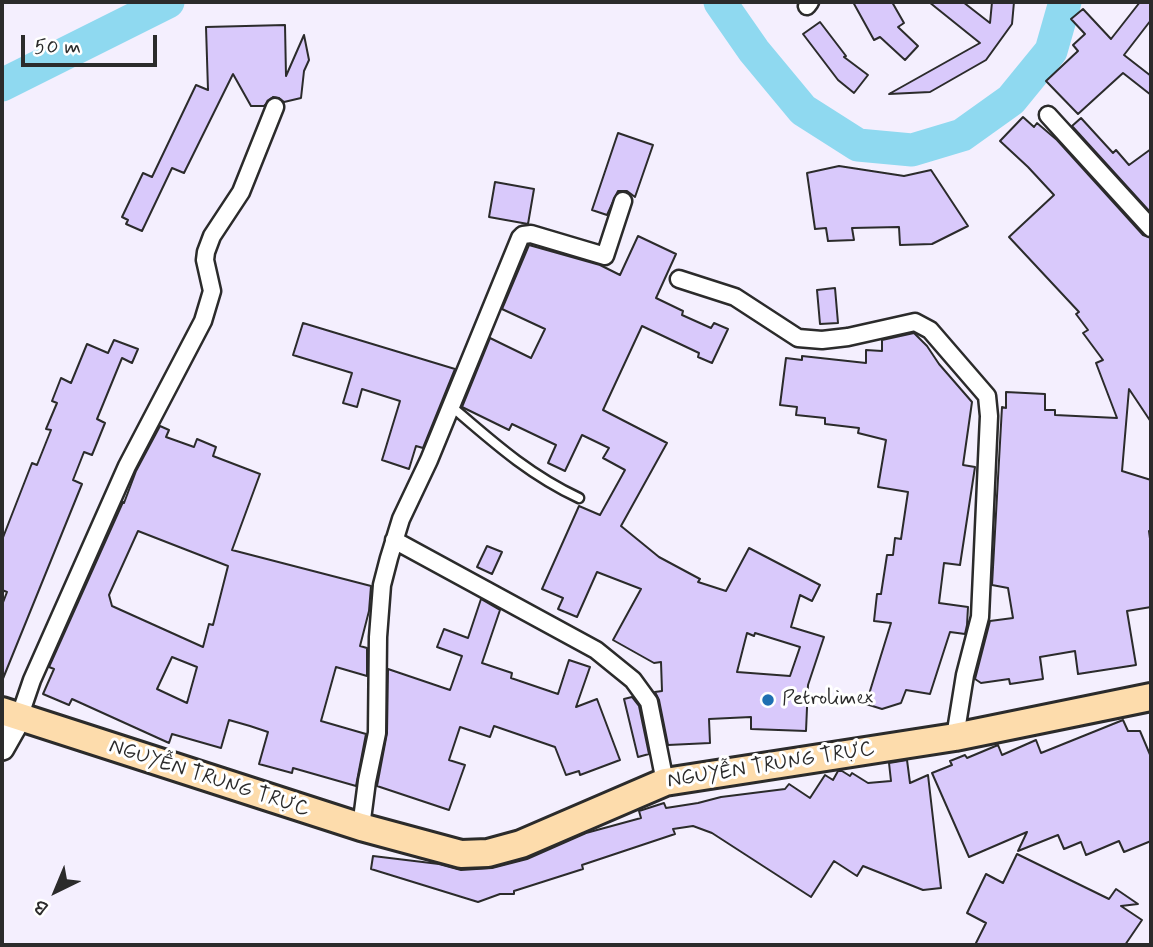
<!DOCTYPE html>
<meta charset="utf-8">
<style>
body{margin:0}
#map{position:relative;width:1153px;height:947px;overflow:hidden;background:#f4effe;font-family:Mynerve,sans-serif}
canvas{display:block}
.frame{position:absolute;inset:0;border:4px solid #2b2b2b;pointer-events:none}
.north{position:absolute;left:21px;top:856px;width:70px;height:70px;-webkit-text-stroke:5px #fff;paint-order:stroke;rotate:223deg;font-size:19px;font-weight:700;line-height:28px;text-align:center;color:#2b2b2b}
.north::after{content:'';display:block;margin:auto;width:24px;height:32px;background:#2b2b2b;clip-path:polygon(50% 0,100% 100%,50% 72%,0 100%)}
.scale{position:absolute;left:21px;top:35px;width:136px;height:32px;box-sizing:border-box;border:4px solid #2b2b2b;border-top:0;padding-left:9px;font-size:21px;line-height:24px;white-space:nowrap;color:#2b2b2b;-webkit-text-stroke:5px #fff;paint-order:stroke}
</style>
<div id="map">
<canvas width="1153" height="947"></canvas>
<div class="frame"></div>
<div class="north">B</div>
<div class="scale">50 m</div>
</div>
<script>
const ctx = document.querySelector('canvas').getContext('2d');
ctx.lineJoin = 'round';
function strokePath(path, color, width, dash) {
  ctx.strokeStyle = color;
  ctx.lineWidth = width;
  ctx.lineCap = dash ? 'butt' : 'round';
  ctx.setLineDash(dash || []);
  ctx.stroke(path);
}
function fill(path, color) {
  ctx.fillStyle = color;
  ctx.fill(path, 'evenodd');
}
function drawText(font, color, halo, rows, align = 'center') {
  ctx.font = font + ' Mynerve,sans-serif';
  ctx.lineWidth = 6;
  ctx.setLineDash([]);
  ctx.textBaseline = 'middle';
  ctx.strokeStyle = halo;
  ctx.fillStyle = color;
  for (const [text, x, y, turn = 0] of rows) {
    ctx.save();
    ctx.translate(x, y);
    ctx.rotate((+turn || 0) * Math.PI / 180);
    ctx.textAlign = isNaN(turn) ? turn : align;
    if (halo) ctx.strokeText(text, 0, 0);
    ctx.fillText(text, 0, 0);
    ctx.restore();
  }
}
strokePath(new Path2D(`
 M 720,2 L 754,51 L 803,110 L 858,145 L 912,150 L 962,135 L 1011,100 L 1051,51 L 1065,2
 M 2,85 L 168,2`), '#8fd9f0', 33);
const building = new Path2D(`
 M 853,2 L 892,2 L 904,23 L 898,27 L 918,46 L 905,60 L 880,37 L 874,40 Z
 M 929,2 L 963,2 L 990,23 L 992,2 L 1014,2 L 1012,24 L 986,60 L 930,92 L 889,94 L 980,43 Z
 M 1140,2 L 1151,2 L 1151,20 L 1124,55 L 1151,76 L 1151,95 L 1123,73 L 1078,114 L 1046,81 L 1078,51 L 1073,45 L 1085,34 L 1071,19 L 1083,9 L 1111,39 Z
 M 820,22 L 846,56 L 844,57 L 868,75 L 854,93 L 838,80 L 803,34 Z
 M 285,25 L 286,76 L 304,35 L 309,60 L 304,71 L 301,98 L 284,102 L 279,98 L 273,97 L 264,106 L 251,106 L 233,74 L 184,173 L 172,168 L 142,231 L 126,224 L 128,220 L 122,217 L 143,173 L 152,177 L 196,85 L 208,90 L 206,27 Z
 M 1023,117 L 1034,127 L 1037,123 L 1057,140 L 1143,235 L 1151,238 L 1151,422 L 1129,389 L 1122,471 L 1151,480 L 1151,531 L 1149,531 L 1151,546 L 1151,607 L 1127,611 L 1136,665 L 1078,674 L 1075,651 L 1040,657 L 1043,679 L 1010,684 L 1009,679 L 981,683 L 975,679 L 990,621 L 1013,618 L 1008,588 L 992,585 L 1002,407 L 1006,408 L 1006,392 L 1045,394 L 1045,410 L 1055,410 L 1055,415 L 1117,418 L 1096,363 L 1103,360 L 1083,333 L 1088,330 L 1076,314 L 1079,312 L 1009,237 L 1054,195 L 1028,167 L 1000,141 Z
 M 1081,118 L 1113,153 L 1116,150 L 1129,165 L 1151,149 L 1151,213 L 1072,126 Z
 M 618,133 L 653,145 L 635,197 L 627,191 L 618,191 L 607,215 L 592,210 Z
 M 839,166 L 904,176 L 931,170 L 968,226 L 932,244 L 900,245 L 899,227 L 852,228 L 854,240 L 828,241 L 826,228 L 815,229 L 807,173 Z
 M 495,182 L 534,189 L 528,224 L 489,217 Z
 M 638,236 L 676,254 L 656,298 L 683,311 L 682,315 L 711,328 L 714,323 L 728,329 L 712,363 L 698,357 L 699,353 L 642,326 L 603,410 L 667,443 L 621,526 L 659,557 L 700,579 L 698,582 L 726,591 L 749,548 L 820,585 L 812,601 L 800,595 L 791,627 L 824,637 L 808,685 L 806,731 L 751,729 L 751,717 L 709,719 L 710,743 L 668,745 L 659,700 L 655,692 L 662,691 L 661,662 L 654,663 L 613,640 L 641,589 L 597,572 L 577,617 L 558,609 L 563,598 L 542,589 L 579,506 L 600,515 L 625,470 L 603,458 L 609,448 L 582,435 L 565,471 L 548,463 L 556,445 L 512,424 L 509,430 L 462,407 L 490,338 L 531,358 L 545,329 L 502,309 L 529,245 L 600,265 L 620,275 ZM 747,633 L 754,636 L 755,633 L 800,647 L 790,676 L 737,672 Z
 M 835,288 L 838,323 L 820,324 L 817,290 Z
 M 303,323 L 455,369 L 423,448 L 416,446 L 409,469 L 382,460 L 400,401 L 362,389 L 357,407 L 343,403 L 352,373 L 293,355 Z
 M 914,333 L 927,346 L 939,364 L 972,402 L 963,465 L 975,467 L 960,565 L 944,563 L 939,603 L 968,607 L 967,625 L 965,634 L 950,632 L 930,694 L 906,690 L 901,703 L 882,709 L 866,704 L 891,623 L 874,621 L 877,594 L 881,594 L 887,555 L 893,555 L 895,538 L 901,539 L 908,492 L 878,487 L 886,440 L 858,433 L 859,428 L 825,424 L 825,418 L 796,415 L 797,407 L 780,405 L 786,358 L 802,360 L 802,356 L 866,363 L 866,350 L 882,351 L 882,340 Z
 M 114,340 L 138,349 L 132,363 L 122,358 L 97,419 L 105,423 L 92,455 L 84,452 L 73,480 L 82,484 L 2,681 L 2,605 L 7,592 L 2,590 L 2,540 L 32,463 L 37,465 L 51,430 L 46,429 L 57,403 L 52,401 L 61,378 L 71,383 L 87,344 L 108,353 Z
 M 160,426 L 169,430 L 166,437 L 194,447 L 197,439 L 216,447 L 213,456 L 260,474 L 232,550 L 371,586 L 369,611 L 360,646 L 367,648 L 367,676 L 336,667 L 321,721 L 366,734 L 356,786 L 293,768 L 292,773 L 259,764 L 268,732 L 250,726 L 229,720 L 221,748 L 172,734 L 169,743 L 72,699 L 69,705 L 43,694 L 54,669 L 49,667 L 123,502 L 124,503 L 136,471 ZM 138,531 L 228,566 L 213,625 L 209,624 L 203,647 L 112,606 L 109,595 ZM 172,657 L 197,667 L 187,703 L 157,689 Z
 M 487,546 L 502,552 L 492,574 L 477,567 Z
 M 481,599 L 500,610 L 482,663 L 512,673 L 511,678 L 558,694 L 569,660 L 590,667 L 576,707 L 597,699 L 620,760 L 580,775 L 579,771 L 566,775 L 555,747 L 494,726 L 490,737 L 460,727 L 449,760 L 465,765 L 449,810 L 377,786 L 387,733 L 388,669 L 450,690 L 462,656 L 437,647 L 444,629 L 468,638 Z
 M 632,697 L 639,706 L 649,754 L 638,757 L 624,699 Z
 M 1123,720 L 1128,731 L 1140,731 L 1151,757 L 1151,841 L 1124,852 L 1119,841 L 1086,855 L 1081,842 L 1064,849 L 1058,835 L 1018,851 L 1027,832 L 969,857 L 932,773 L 952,765 L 950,761 L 965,755 L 967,758 L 998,745 L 1002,755 L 1036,740 L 1041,753 Z
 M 907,760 L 910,783 L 928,775 L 941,888 L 923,890 L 863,866 L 857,876 L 834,861 L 811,897 L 712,833 L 693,826 L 673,829 L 675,834 L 582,865 L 583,869 L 514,891 L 514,894 L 500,894 L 478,902 L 371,869 L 373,856 L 439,864 L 461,870 L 492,868 L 527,859 L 586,833 L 641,818 L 639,811 L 664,803 L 666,808 L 698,803 L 721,797 L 785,789 L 789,784 L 810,798 L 825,775 L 833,780 L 838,771 L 842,771 L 850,776 L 852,773 L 868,783 L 891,781 L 889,763 Z
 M 1017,854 L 1109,899 L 1116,889 L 1138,904 L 1121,906 L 1142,920 L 1125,945 L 975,945 L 986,923 L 967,913 L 986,874 L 1003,883 Z`);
fill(building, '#d9c9fb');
strokePath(building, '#2b2b2b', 2);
const lane = new Path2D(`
 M 451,406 C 493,442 528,474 579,498`);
const street = new Path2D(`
 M 807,6 L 810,2
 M 1048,115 L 1151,228
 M 679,279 L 735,297 L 798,338 L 822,340 L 848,337 L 915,322 L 930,330 L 987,396 L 989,416 L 980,617 L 965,675 L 955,737
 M 394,540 L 596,650 L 633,680 L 649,702 L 665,782
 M 19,718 L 32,680 L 127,466 L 203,321 L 212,291 L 205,260 L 206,252 L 212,236 L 241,192 L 275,107
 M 361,827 L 367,781 L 377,733 L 378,637 L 382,585 L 389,558 L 401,519 L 429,460 L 520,238 L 523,235 L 531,234 L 605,256 L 623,201`);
const secondary = new Path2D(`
 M 2,748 L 19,718`);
const primary = new Path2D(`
 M 2,711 L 361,827 L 461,854 L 488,853 L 521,844 L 665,782 L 955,737 L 1151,697`);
strokePath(lane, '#2b2b2b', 13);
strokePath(street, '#2b2b2b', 21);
strokePath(secondary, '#2b2b2b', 28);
strokePath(primary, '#2b2b2b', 32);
strokePath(lane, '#fff', 8);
strokePath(street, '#fff', 16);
strokePath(secondary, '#fff', 23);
strokePath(primary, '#fddcac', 26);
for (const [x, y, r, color] of [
 [768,700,7,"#1f6fb2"]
]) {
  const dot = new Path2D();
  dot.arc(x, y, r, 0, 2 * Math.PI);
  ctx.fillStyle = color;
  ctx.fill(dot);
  strokePath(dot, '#fff', 2.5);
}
drawText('21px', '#2b2b2b', '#fff', [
 ["Petrolimex",782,700]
], 'left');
drawText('21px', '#2b2b2b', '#fff', [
 ["NGUYỄN TRUNG TRỰC",771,766,-9],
 ["NGUYỄN TRUNG TRỰC",209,779,18]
]);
</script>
